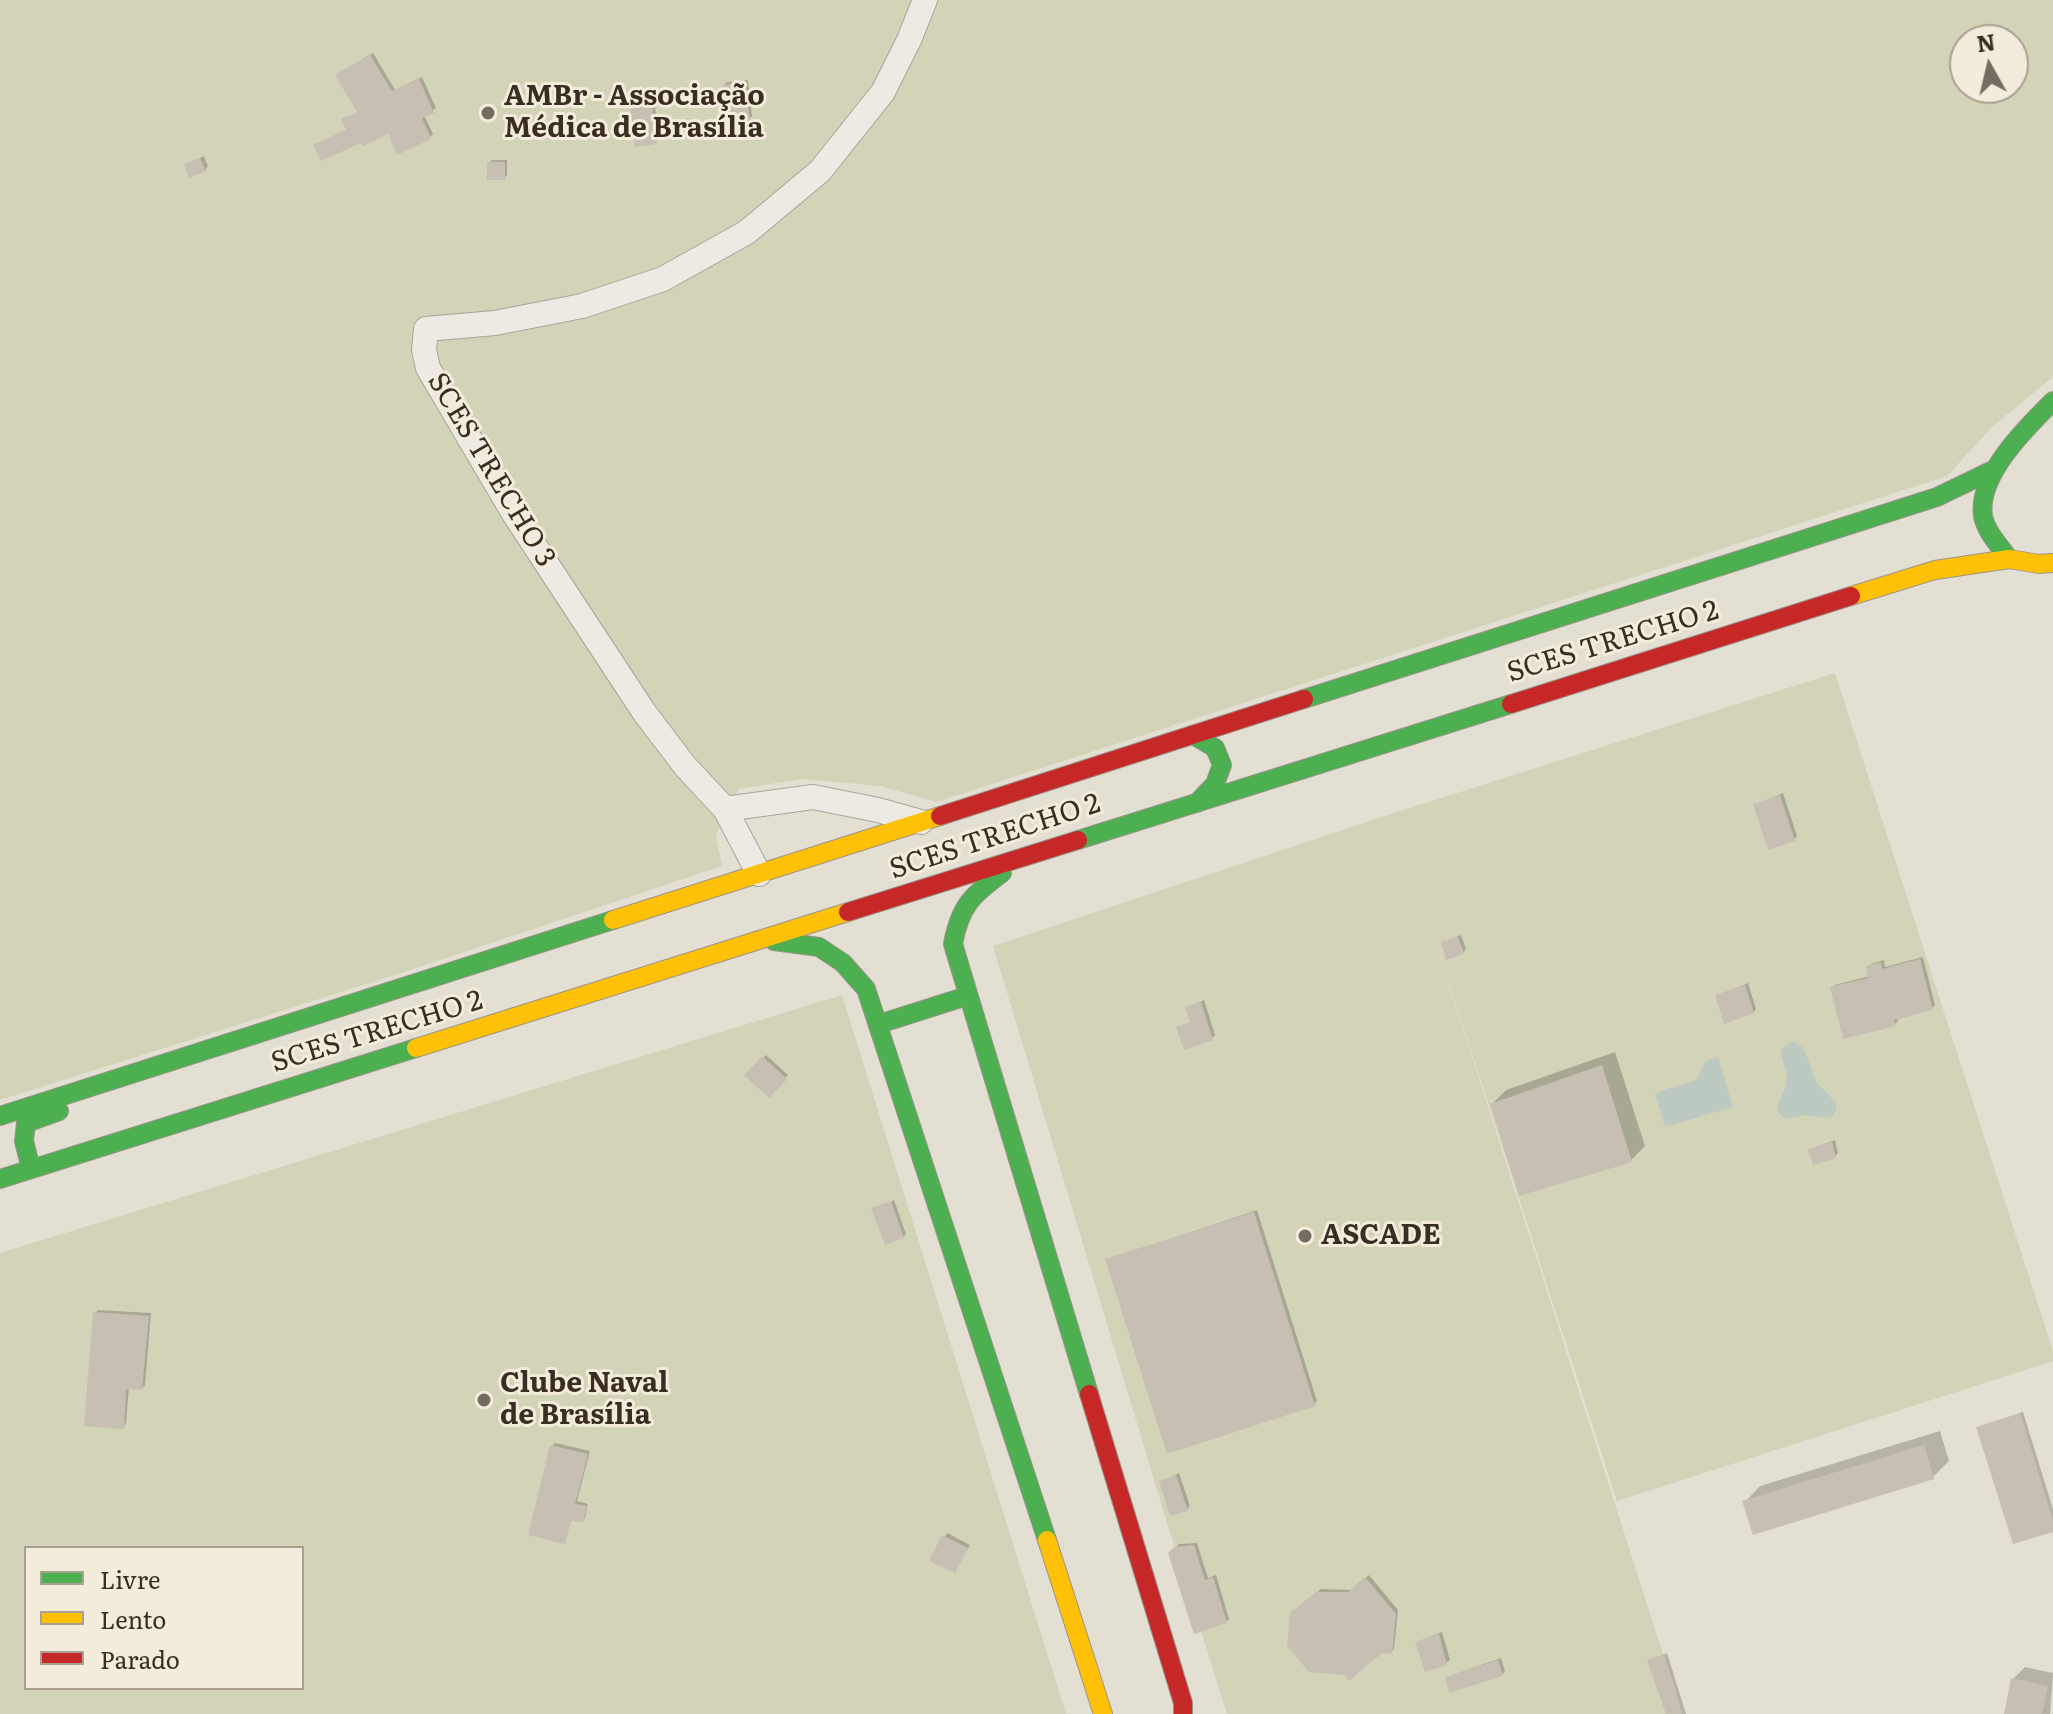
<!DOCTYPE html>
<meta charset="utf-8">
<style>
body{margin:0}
#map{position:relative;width:2053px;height:1714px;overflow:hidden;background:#e4dfd3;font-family:Literata,serif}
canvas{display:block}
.legend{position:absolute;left:24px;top:1546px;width:280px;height:144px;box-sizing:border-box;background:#f3ecdb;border:2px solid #a9a091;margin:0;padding:10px 14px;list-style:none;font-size:24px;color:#392e23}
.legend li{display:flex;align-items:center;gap:16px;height:40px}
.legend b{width:40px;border:2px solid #a9a091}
.north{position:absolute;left:1949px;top:24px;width:80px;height:80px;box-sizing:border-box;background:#f3ecdb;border:2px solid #a9a091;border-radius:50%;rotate:352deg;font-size:22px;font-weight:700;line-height:32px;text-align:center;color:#392e23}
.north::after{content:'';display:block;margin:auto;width:28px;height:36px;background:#756c61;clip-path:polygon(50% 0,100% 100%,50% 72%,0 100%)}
</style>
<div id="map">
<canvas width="2053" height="1714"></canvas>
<ul class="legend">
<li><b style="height:10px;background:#4caf50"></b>Livre</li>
<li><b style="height:10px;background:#ffc107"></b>Lento</li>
<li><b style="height:10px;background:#c62828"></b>Parado</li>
</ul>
<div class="north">N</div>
</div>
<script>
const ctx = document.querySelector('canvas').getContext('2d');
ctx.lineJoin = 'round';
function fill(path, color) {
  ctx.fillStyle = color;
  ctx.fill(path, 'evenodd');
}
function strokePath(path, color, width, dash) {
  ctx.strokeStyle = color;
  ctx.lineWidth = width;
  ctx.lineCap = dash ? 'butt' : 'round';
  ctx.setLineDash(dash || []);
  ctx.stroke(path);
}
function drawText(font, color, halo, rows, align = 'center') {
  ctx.font = font + ' Literata,serif';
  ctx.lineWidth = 6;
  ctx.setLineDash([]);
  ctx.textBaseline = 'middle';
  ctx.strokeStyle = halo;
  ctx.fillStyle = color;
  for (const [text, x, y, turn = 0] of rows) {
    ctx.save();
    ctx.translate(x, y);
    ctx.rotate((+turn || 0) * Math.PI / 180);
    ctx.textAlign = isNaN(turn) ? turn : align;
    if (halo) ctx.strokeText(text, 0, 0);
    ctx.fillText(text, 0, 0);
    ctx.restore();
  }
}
fill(new Path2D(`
 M 0,0 L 2053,0 L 2053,377 L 1993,426 L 1947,476 L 936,802 L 880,786 L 801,779 L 739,789 L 716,835 L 722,866 L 395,975 L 0,1100 ZM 1965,40 L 2013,40 L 2013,88 L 1965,88 Z
 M 1835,673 L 2053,1351 L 2053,1361 L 1617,1501 L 1410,862 L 1682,1714 L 1227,1714 L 1168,1526 L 993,946 L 1394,813 Z
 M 842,995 L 1066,1714 L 0,1714 L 0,1253 ZM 26,1548 L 302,1548 L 302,1688 L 26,1688 Z`), '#d2d3b7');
fill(new Path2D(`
 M 1789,1042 L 1796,1042 L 1804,1049 L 1817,1083 L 1837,1104 L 1836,1110 L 1831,1118 L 1804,1115 L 1785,1119 L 1777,1111 C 1777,1099 1788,1089 1787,1077 C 1786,1068 1781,1060 1781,1050 Z
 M 1718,1057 L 1733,1107 L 1665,1127 L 1655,1093 L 1696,1080 L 1706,1061 Z`), '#bccac2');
fill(new Path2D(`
 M 373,53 L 395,90 L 422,77 L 436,108 L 424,115 L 433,134 L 430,137 L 389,132 L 362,140 L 316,145 L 348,129 L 343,120 L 359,111 L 341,72 Z
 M 748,80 L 752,116 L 749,119 L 724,85 L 727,82 Z
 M 655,104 L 658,139 L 655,142 L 633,110 L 636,107 Z
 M 204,156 L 208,166 L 205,170 L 186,165 Z
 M 492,160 L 507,160 L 507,175 L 504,178 L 489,163 Z
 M 1783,793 L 1797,836 L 1794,839 L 1755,805 Z
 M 1461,935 L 1466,949 L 1463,952 L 1443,943 Z
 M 1923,957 L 1935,1005 L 1932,1008 L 1897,1017 L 1898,1021 L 1895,1024 L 1832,988 L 1835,985 L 1870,976 L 1868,967 L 1871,964 L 1884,960 L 1885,967 Z
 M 1748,983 L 1756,1009 L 1753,1012 L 1718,996 Z
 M 1204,1000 L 1215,1035 L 1212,1038 L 1179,1028 L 1192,1021 L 1187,1008 Z
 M 1615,1052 L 1645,1146 L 1631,1160 L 1492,1104 L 1506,1090 Z
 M 766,1055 L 788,1075 L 769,1095 L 747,1075 Z
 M 1835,1140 L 1838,1153 L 1835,1156 L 1811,1149 Z
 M 894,1200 L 906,1234 L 903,1237 L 873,1209 Z
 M 1257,1210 L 1317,1401 L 1314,1404 L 1108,1260 Z
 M 98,1310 L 151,1313 L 145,1385 L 142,1388 L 129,1387 L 126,1423 L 123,1427 L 95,1313 Z
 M 2023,1412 L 2053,1509 L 2053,1530 L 1978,1428 Z
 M 1940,1431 L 1949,1461 L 1933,1477 L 1754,1532 L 1745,1502 L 1760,1486 Z
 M 555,1443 L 590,1451 L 577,1501 L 588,1504 L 585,1518 L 582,1521 L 572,1518 L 564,1542 L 552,1446 Z
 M 1179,1473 L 1190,1506 L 1187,1509 L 1161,1482 Z
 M 947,1533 L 970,1545 L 955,1571 L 932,1560 Z
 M 1197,1543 L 1208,1578 L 1216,1575 L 1229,1619 L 1226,1622 L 1170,1554 L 1179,1544 Z
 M 1369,1575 L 1398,1610 L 1394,1649 L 1391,1652 L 1381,1651 L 1346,1673 L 1296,1610 L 1321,1589 L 1353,1590 Z
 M 1442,1632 L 1450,1660 L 1446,1663 L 1417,1642 Z
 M 1667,1653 L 1686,1714 L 1668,1714 L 1650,1660 Z
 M 1501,1658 L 1505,1671 L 1502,1675 L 1447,1677 Z
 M 2025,1667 L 2053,1673 L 2050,1714 L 2006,1714 L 2013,1679 Z`), '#0003');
fill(new Path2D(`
 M 370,55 L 392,91 L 419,79 L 434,113 L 422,118 L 431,139 L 397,155 L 388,134 L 363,146 L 361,143 L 321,161 L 313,145 L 346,130 L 341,119 L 357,112 L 335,75 Z
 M 745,82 L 750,121 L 726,124 L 722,85 Z
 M 652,106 L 657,144 L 635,147 L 630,109 Z
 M 200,158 L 206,171 L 189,178 L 184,164 Z
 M 487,162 L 505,162 L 505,180 L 487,180 Z
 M 1780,795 L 1795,841 L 1768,850 L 1753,804 Z
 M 1458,937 L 1464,954 L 1446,960 L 1441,942 Z
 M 1920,959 L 1933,1010 L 1894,1020 L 1896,1026 L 1843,1039 L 1830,987 L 1868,978 L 1866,966 L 1881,962 L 1882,969 Z
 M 1745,985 L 1754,1013 L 1724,1024 L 1715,995 Z
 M 1201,1002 L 1213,1040 L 1184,1050 L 1176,1027 L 1190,1022 L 1185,1007 Z
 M 762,1056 L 787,1079 L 769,1098 L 744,1075 Z
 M 1602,1065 L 1632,1162 L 1519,1196 L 1490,1104 Z
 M 1832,1142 L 1836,1158 L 1813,1165 L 1808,1149 Z
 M 891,1201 L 904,1238 L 885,1245 L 871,1208 Z
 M 1254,1212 L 1315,1406 L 1167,1454 L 1105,1259 Z
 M 93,1312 L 149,1316 L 142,1390 L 126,1389 L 124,1429 L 84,1426 Z
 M 2020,1413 L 2053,1521 L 2053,1532 L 2013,1544 L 1976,1427 Z
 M 550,1445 L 588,1454 L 575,1504 L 587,1506 L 583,1523 L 571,1520 L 565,1544 L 528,1535 Z
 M 1924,1445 L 1934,1479 L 1753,1535 L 1742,1501 Z
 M 1176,1475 L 1188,1511 L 1170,1516 L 1159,1481 Z
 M 942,1535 L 968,1548 L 955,1573 L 929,1561 Z
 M 1194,1545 L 1205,1580 L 1213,1577 L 1227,1623 L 1194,1634 L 1168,1553 L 1174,1547 Z
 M 1365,1577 L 1396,1614 L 1392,1654 L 1382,1653 L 1349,1681 L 1345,1675 L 1309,1672 L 1287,1646 L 1290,1613 L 1316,1592 L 1348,1592 Z
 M 1439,1634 L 1447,1665 L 1425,1672 L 1415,1642 Z
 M 1664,1655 L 1674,1685 L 1682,1714 L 1666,1714 L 1647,1660 Z
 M 1498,1660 L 1503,1676 L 1449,1693 L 1445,1677 Z
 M 2011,1678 L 2048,1686 L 2042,1714 L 2004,1714 Z`), '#c8bfb4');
const street = new Path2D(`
 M 725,809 L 813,797 L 878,810 L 921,822
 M 759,874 L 725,809 L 685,766 L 644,712 L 514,514 L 428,368 L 424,350 L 426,329 L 495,323 L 582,306 L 663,279 L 747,232 L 820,171 L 883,92 L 909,40 L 925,0`);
const fast = new Path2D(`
 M 2009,559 C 2000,546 1986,532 1983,516 C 1977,475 2027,427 2053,401
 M 1304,699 L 1937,497 L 1995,469
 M 1193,735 L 1215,748 L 1222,765 L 1215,784 L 1197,803
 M 1078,840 L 1511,704
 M 1002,873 C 972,895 960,906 953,944 L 1089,1394
 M 774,941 L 819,947 L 843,963 L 866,989 L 1047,1540
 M 879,1024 L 967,996
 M 0,1116 L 613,920
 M 31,1169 L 24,1141 L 26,1123 L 59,1111
 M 0,1179 L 416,1048`);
const slow = new Path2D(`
 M 1851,596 L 1935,570 L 2009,559 L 2039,564 L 2053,563
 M 613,920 L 940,816
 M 416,1048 L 848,912
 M 1047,1540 L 1103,1714`);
const jam = new Path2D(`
 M 1511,704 L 1851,596
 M 940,816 L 1304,699
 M 848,912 L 1078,840
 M 1089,1394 L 1183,1703 L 1183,1714`);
strokePath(street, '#aaa59b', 26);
strokePath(fast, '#9a948b', 20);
strokePath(slow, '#9a948b', 20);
strokePath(jam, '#9a948b', 20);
strokePath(street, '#edeae3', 24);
strokePath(fast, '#4caf50', 18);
strokePath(slow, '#ffc107', 18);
strokePath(jam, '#c62828', 18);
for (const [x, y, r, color] of [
 [488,113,8,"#756c61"],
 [1305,1236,8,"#756c61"],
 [484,1400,8,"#756c61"]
]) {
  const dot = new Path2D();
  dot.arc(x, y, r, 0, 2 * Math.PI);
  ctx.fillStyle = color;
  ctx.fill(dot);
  strokePath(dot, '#f3ecdb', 3);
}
drawText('bold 28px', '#392e23', '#f3ecdb', [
 ["AMBr - Associação",504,97],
 ["Médica de Brasília",504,129],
 ["ASCADE",1321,1236],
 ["Clube Naval",500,1384],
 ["de Brasília",500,1416]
], 'left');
drawText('28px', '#392e23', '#f3ecdb', [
 ["SCES TRECHO 3",491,470,59],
 ["SCES TRECHO 2",1613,642,-17],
 ["SCES TRECHO 2",995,837,-18],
 ["SCES TRECHO 2",377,1032,-17]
]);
</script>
